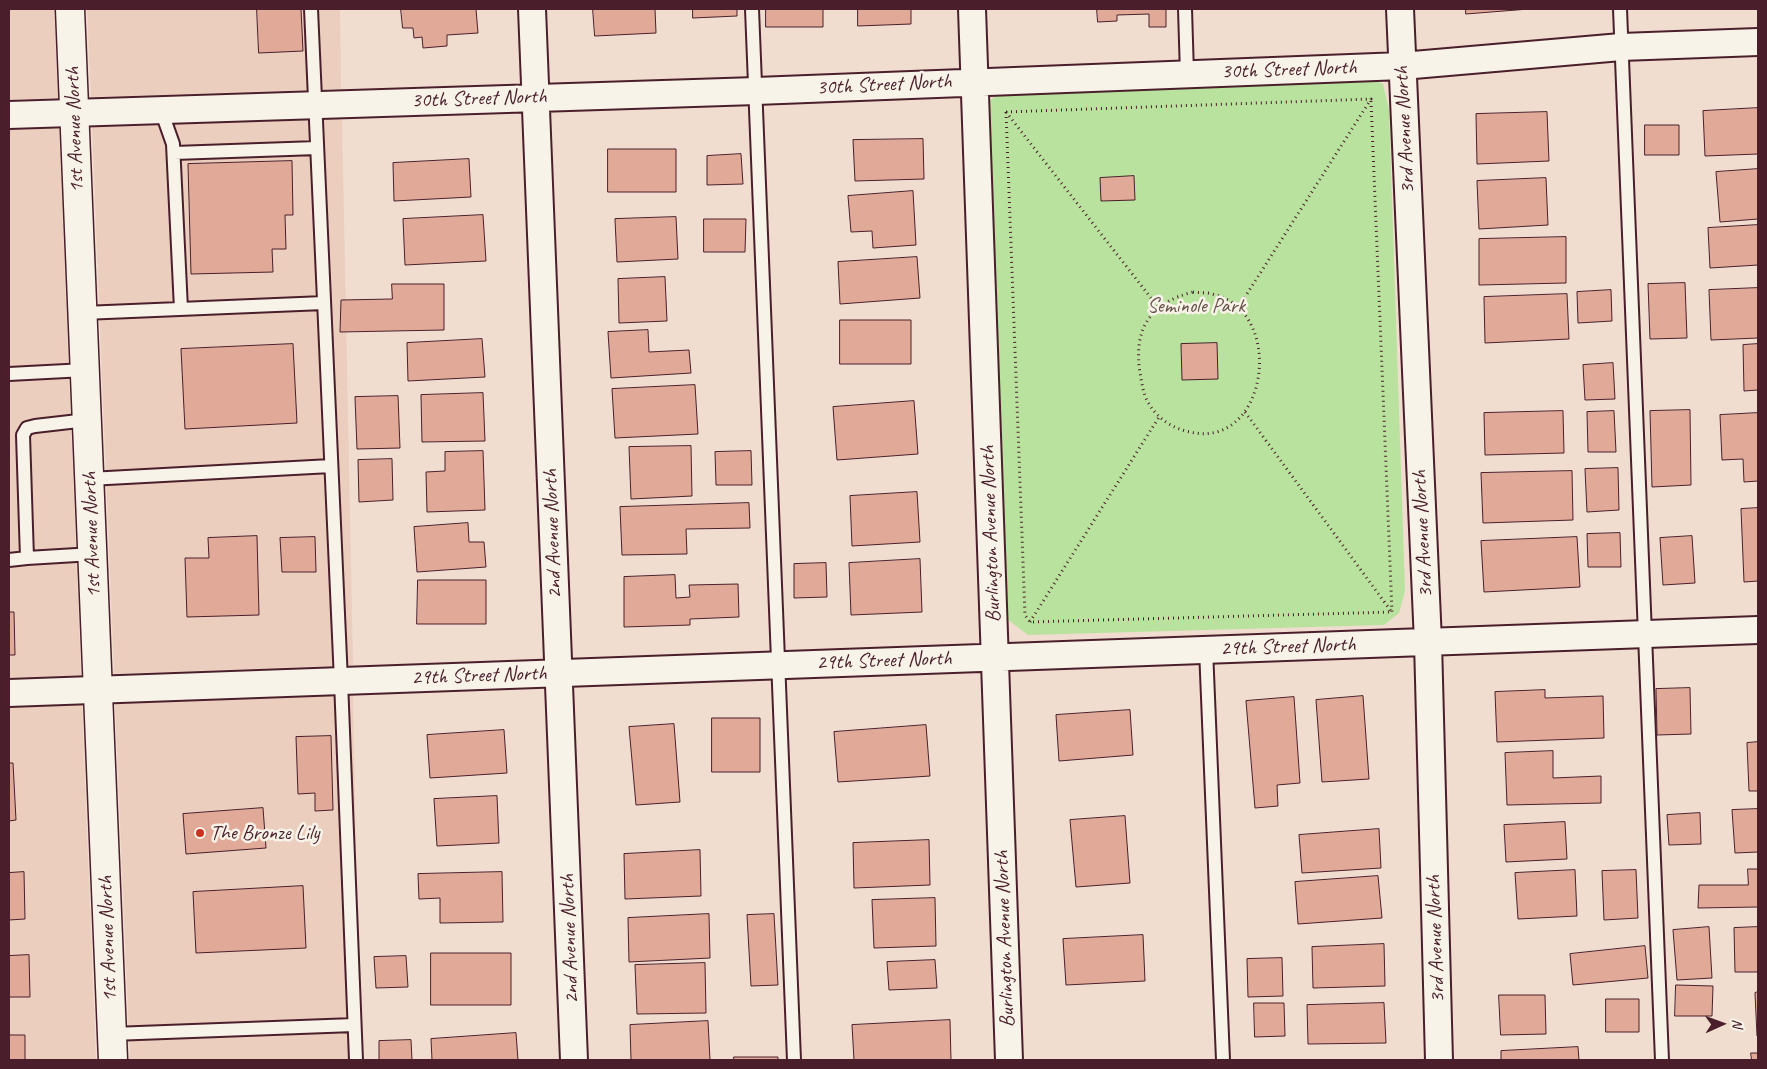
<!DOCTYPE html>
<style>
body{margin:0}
#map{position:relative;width:1767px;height:1069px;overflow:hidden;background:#f0ddd0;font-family:Caveat,sans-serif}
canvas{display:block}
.frame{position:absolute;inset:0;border:10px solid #4a1f2b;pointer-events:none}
.north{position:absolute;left:1697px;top:999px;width:50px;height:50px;-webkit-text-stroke:4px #f7f3e8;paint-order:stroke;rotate:88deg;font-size:14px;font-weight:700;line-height:20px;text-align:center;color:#4a1f2b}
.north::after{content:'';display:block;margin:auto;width:18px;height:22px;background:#4a1f2b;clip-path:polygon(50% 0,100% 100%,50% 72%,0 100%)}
</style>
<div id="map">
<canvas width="1767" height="1069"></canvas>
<div class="frame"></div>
<div class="north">N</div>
</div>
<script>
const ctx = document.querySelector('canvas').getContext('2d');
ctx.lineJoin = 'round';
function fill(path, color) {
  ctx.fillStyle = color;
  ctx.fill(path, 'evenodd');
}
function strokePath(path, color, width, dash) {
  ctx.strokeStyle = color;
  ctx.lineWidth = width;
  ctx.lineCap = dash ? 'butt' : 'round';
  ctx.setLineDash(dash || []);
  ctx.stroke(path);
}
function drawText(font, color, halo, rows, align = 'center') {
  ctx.font = font + ' Caveat,sans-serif';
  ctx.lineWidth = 5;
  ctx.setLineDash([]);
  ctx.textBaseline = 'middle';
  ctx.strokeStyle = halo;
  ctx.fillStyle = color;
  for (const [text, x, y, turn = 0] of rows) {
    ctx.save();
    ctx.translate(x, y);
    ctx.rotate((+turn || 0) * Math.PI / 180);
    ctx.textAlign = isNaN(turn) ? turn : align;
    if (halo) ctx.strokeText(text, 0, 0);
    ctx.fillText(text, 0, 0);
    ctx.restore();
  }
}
fill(new Path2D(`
 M 9,9 L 54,9 L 58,98 L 9,100 Z
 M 87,9 L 340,9 L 341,89 L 91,97 Z
 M 342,119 L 353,665 L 114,674 L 92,127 Z
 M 59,128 L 81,675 L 9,678 L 9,130 Z
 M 353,695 L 360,1060 L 130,1060 L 115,704 Z
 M 82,705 L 96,1060 L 9,1060 L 9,708 Z`), '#eccebf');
fill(new Path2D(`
 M 1363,75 L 1383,84 L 1389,109 L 1405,591 L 1399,613 L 1384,625 L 1028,635 L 1007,619 L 989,101 L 1005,89 Z`), '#b9e29e');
const building = new Path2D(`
 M 257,9 L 301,9 L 303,51 L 259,53 Z
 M 401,9 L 476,9 L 478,33 L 447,35 L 447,46 L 423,48 L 422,37 L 414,38 L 413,28 L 403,28 Z
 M 593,9 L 655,9 L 656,33 L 595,36 Z
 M 693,9 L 737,9 L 737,16 L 693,18 Z
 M 766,9 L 823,9 L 823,27 L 766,27 Z
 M 858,9 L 911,9 L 911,24 L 858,26 Z
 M 1097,9 L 1166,9 L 1166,27 L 1149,27 L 1149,14 L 1117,15 L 1117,21 L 1098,22 Z
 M 1466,9 L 1529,9 L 1466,14 Z
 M 1758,108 L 1758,154 L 1705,156 L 1703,111 Z
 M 1547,112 L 1549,161 L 1477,164 L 1476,114 Z
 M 1645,125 L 1679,125 L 1679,155 L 1645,155 Z
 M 923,139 L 924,179 L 855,181 L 853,140 Z
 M 608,149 L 676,149 L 676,192 L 608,192 Z
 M 741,154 L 743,184 L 707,185 L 707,156 Z
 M 469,159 L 471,197 L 394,201 L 393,163 Z
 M 292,161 L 293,215 L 285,215 L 286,249 L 272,249 L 273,272 L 191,274 L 188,164 Z
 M 1758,169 L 1758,219 L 1720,222 L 1716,172 Z
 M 1134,176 L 1135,200 L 1101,201 L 1100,178 Z
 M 1546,178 L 1548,225 L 1479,229 L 1477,181 Z
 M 913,191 L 916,245 L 873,248 L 872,231 L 851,232 L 848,196 Z
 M 483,215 L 486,261 L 405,265 L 403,219 Z
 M 676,217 L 678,259 L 617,262 L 615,219 Z
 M 704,219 L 746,219 L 745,252 L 704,252 Z
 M 1758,225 L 1758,265 L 1710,268 L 1708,228 Z
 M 1566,237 L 1566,283 L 1479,285 L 1479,239 Z
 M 917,257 L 920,298 L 840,304 L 838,262 Z
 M 665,277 L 667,321 L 619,323 L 618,279 Z
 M 1685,283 L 1687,338 L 1650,339 L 1648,284 Z
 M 392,284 L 444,284 L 444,330 L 340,332 L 341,300 L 392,299 Z
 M 1758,288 L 1758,338 L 1711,340 L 1709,290 Z
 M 1611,290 L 1612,321 L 1578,323 L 1577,292 Z
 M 1567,294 L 1569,339 L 1485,343 L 1484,297 Z
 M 840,320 L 911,320 L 911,364 L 840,364 Z
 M 648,330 L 649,352 L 689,350 L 691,373 L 611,378 L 608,332 Z
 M 482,339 L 485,377 L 408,381 L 407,343 Z
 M 1217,343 L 1218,379 L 1182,380 L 1181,344 Z
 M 293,344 L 297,423 L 185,429 L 181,349 Z
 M 1758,344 L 1758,390 L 1744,391 L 1743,345 Z
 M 1613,363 L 1615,399 L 1585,400 L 1583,365 Z
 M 695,385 L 698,434 L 615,438 L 612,389 Z
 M 483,393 L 485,441 L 422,442 L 421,395 Z
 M 398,396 L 400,448 L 357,449 L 355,397 Z
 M 914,401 L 918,454 L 837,460 L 833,407 Z
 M 1690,410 L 1691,485 L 1652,487 L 1650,411 Z
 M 1563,411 L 1564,453 L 1485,455 L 1484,413 Z
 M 1614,411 L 1616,452 L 1588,452 L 1587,412 Z
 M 1758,413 L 1758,481 L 1744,482 L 1743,459 L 1722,460 L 1720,415 Z
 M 691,446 L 692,496 L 631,499 L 629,447 Z
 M 483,451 L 485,510 L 427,512 L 426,472 L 445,471 L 445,452 Z
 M 751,451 L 752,485 L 716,485 L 715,452 Z
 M 392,459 L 393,500 L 359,502 L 358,460 Z
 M 1618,468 L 1619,510 L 1587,512 L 1585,469 Z
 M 1572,471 L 1573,520 L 1483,523 L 1481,473 Z
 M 917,492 L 920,542 L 852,546 L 850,496 Z
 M 749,503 L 750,528 L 686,529 L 687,554 L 622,555 L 620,507 Z
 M 1758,508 L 1758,581 L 1744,582 L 1741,509 Z
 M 468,523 L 469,542 L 484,542 L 486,567 L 417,572 L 414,527 Z
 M 1620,533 L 1621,567 L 1588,567 L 1587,534 Z
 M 257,536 L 259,615 L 187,617 L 185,558 L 209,558 L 208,538 Z
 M 1692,536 L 1695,583 L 1663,585 L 1660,538 Z
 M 315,537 L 316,572 L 282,572 L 280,538 Z
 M 1577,537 L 1580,587 L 1484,592 L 1481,541 Z
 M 920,559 L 922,612 L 851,615 L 849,563 Z
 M 826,563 L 827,597 L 794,598 L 794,564 Z
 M 675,575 L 676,598 L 690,597 L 689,585 L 738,584 L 739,617 L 690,619 L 690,625 L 624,627 L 624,577 Z
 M 418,580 L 486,580 L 486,624 L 417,624 Z
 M 9,612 L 14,612 L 15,655 L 9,655 Z
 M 1690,688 L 1691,734 L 1657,735 L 1656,689 Z
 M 1545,690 L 1545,698 L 1603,696 L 1604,738 L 1497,742 L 1495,692 Z
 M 1363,696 L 1369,779 L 1322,782 L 1316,700 Z
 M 1294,697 L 1300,783 L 1277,785 L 1278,806 L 1255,808 L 1246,701 Z
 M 1130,710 L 1133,755 L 1059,761 L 1056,715 Z
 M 712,718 L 760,718 L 760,772 L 712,772 Z
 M 674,724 L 680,802 L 636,805 L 629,727 Z
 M 926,725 L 930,776 L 838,782 L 834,732 Z
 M 504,730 L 507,773 L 430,778 L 427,735 Z
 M 331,736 L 333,810 L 315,811 L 315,793 L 298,794 L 296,737 Z
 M 1758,742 L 1758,791 L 1749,791 L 1747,743 Z
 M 1553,751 L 1553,778 L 1601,776 L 1601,803 L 1507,805 L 1505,753 Z
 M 9,763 L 13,763 L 16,820 L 9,821 Z
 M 497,796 L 499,843 L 437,846 L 434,799 Z
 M 263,808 L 266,848 L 186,854 L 183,814 Z
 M 1758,809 L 1758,852 L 1735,853 L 1732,810 Z
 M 1700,813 L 1701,844 L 1669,845 L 1667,815 Z
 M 1125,816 L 1130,883 L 1076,887 L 1070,820 Z
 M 1565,822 L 1567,859 L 1506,862 L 1504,825 Z
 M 1379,829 L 1381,868 L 1302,873 L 1299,835 Z
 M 929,840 L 930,885 L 854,888 L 853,843 Z
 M 700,850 L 701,896 L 625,899 L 624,854 Z
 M 1748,869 L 1758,869 L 1758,907 L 1698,908 L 1699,885 L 1748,885 Z
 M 1575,870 L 1577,916 L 1518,919 L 1515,873 Z
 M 1636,870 L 1638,918 L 1604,920 L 1602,871 Z
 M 24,872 L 25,919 L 9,920 L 9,873 Z
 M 502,872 L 503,922 L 440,923 L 440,898 L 419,899 L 418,874 Z
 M 1378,876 L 1382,918 L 1298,924 L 1295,882 Z
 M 303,886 L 306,948 L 196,953 L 193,892 Z
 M 935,898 L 936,946 L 874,948 L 872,900 Z
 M 709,914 L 710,958 L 629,962 L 628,918 Z
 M 774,914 L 778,985 L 751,986 L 747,915 Z
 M 1709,927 L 1712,978 L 1677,980 L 1673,930 Z
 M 1758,927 L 1758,972 L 1735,972 L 1734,928 Z
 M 1143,935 L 1145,981 L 1066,985 L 1063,939 Z
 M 1384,944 L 1385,986 L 1313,988 L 1312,947 Z
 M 1645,946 L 1648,978 L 1573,985 L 1570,954 Z
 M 431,953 L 511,953 L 511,1005 L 431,1005 Z
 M 29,955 L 30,997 L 9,997 L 9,956 Z
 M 406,956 L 408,987 L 376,988 L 374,957 Z
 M 1282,958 L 1283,996 L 1248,997 L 1247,959 Z
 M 935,960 L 937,988 L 889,990 L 887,962 Z
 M 705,963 L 706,1013 L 637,1014 L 635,965 Z
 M 1676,985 L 1713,986 L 1712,1016 L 1675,1016 Z
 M 1758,992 L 1758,1036 L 1757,1036 L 1755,993 Z
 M 1499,995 L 1545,995 L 1546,1034 L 1501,1035 Z
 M 1606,999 L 1639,999 L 1639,1032 L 1606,1032 Z
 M 1254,1003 L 1284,1003 L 1285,1036 L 1255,1037 Z
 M 1384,1003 L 1386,1043 L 1308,1044 L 1307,1005 Z
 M 950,1020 L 951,1060 L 854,1060 L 852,1025 Z
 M 708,1021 L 710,1060 L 631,1060 L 630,1025 Z
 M 516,1033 L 518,1060 L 432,1060 L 431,1039 Z
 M 9,1035 L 25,1035 L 25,1060 L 9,1060 Z
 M 411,1040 L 412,1060 L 379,1060 L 379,1041 Z
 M 1578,1047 L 1579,1060 L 1501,1060 L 1501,1051 Z
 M 1751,1053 L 1758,1053 L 1758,1060 L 1752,1060 Z
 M 734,1057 L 778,1057 L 778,1060 L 734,1060 Z`);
fill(building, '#e1aa98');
strokePath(building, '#4a1f2b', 1);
const service = new Path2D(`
 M 311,9 L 341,681 L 356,1060
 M 752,9 L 794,1060
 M 1185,9 L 1187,74
 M 1620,9 L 1662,1060
 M 161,110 L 173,144 L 181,309
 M 174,153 L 317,148
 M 83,313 L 324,303
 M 9,374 L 85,370
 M 87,420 L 35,426 L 27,428 L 23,435 L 27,558 L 93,554
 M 89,479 L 331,466
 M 9,560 L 27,558
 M 1206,649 L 1223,1060
 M 112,1034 L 354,1025`);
const minor = new Path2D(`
 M 532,9 L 574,1060
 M 972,9 L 1009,1060
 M 1400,9 L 1428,642 L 1439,1060
 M 9,115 L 756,91 L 1402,66 L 1621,47 L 1758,42
 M 9,693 L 1758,630`);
const primary = new Path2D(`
 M 70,9 L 113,1060`);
strokePath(service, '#4a1f2b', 16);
strokePath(minor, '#4a1f2b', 30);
strokePath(primary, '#4a1f2b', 31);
strokePath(new Path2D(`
 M 1371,101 L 1392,612
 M 1006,112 L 1025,615 L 1030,622 L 1392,612
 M 1006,112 L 1371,99 L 1238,308
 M 1006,112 L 1158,307
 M 1193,292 C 1199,293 1206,292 1212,294 C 1288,310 1268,455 1186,431 C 1170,427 1156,417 1148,402 C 1143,394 1142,383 1140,373 C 1133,329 1150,303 1193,292 Z
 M 1245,412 L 1391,611
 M 1030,622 L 1159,417`), '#4a1f2b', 3, [1, 4]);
strokePath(service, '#f7f3e8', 12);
strokePath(minor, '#f7f3e8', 26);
strokePath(primary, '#f7f3e8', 28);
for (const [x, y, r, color] of [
 [200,833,5,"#c8321e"]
]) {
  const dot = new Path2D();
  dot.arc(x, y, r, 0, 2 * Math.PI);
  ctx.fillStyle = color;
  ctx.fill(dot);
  strokePath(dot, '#f7f3e8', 2);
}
drawText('21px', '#4a1f2b', '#f7f3e8', [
 ["30th Street North",1289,70,-2],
 ["30th Street North",884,85,-3],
 ["30th Street North",479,99,-2],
 ["1st Avenue North",75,130,-92],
 ["3rd Avenue North",1405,130,-93],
 ["2nd Avenue North",553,534,-92],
 ["Burlington Avenue North",991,534,-92],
 ["3rd Avenue North",1423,534,-93],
 ["1st Avenue North",92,535,-92],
 ["29th Street North",1288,647,-2],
 ["29th Street North",884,661,-2],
 ["29th Street North",479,676,-2],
 ["1st Avenue North",108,939,-92],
 ["2nd Avenue North",570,939,-92],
 ["Burlington Avenue North",1005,939,-92],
 ["3rd Avenue North",1436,939,-92]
]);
drawText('21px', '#665048', '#f7f3e8', [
 ["Seminole Park",1196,306]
]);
drawText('21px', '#4a1f2b', '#f7f3e8', [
 ["The Bronze Lily",210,833]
], 'left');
</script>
